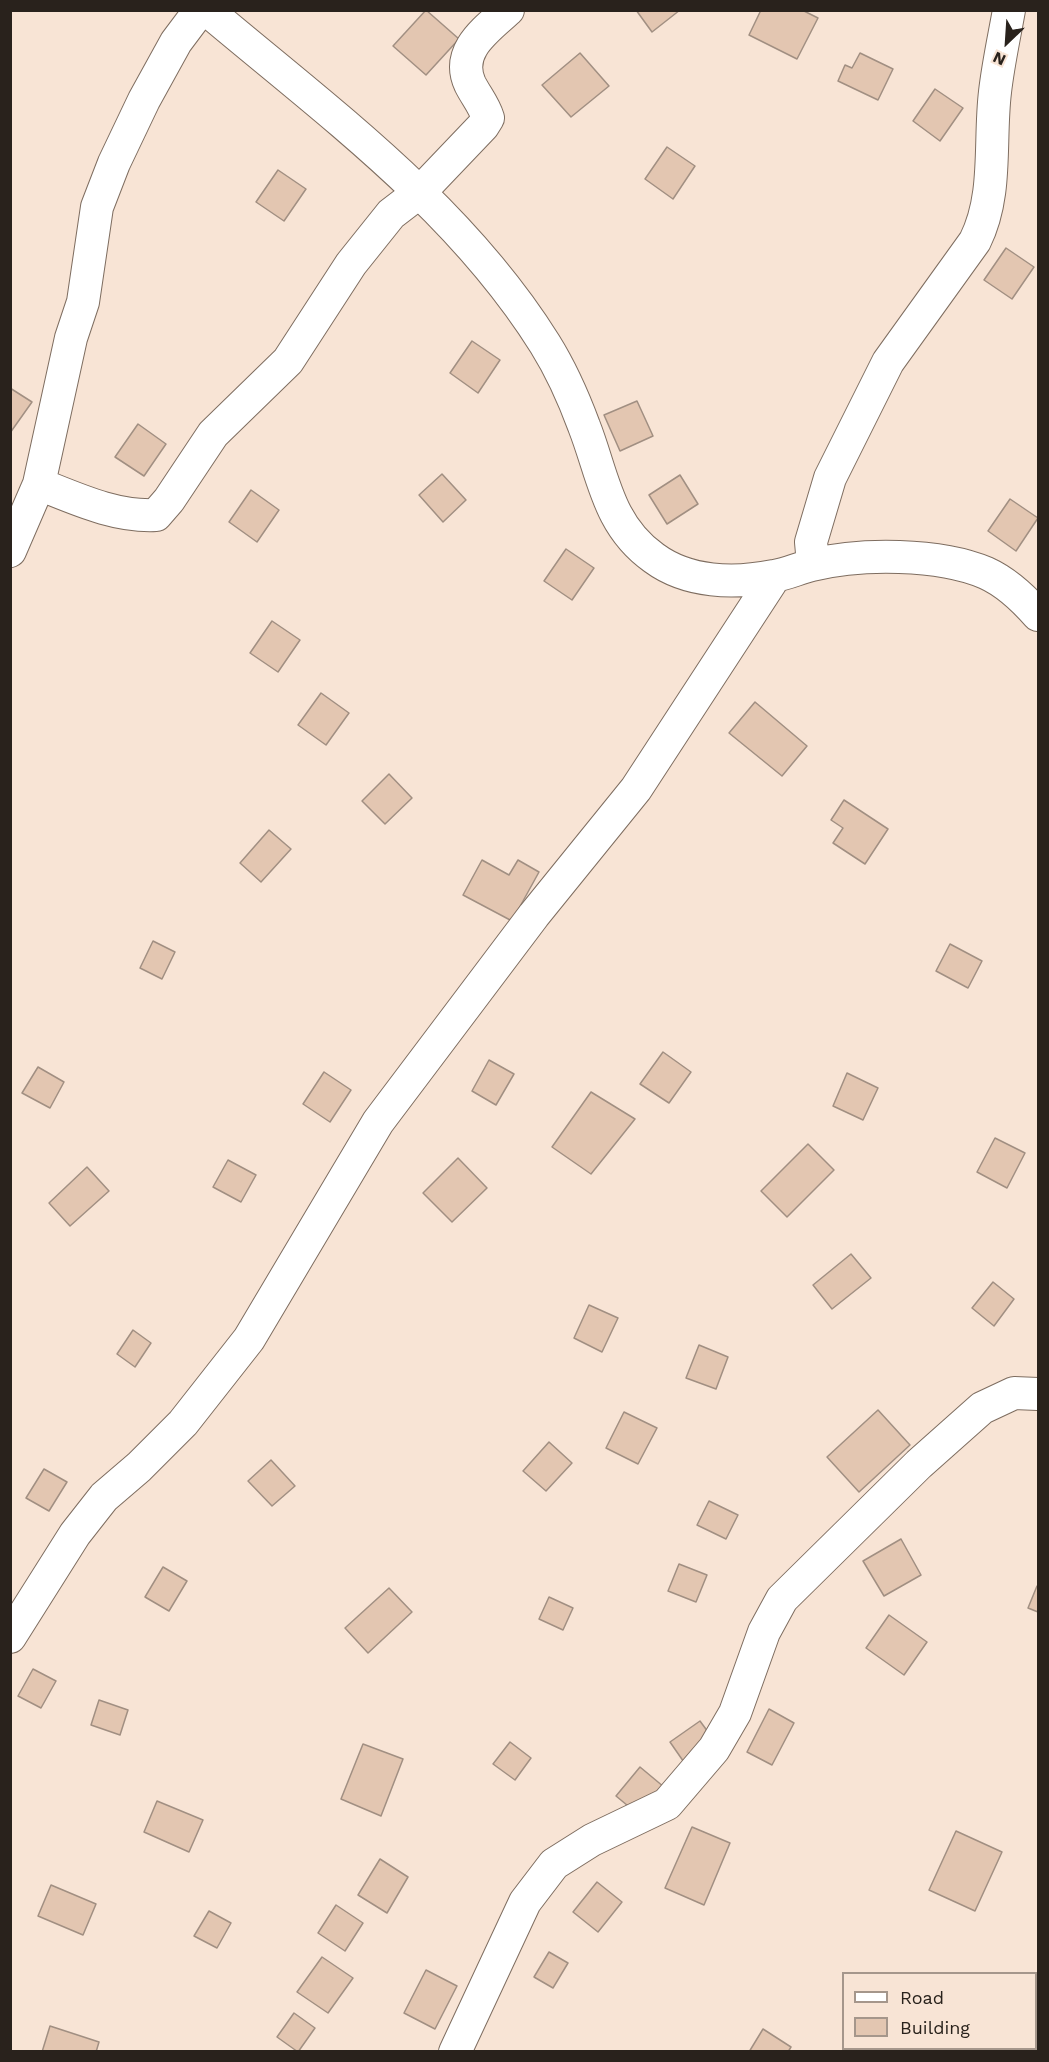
<!DOCTYPE html>
<style>
body{margin:0}
#map{position:relative;width:1049px;height:2062px;overflow:hidden;background:#f8e4d5;font-family:"Work Sans",sans-serif}
canvas{display:block}
.frame{position:absolute;inset:0;border:12px solid #29221c;pointer-events:none}
.legend{position:absolute;left:842px;top:1972px;width:195px;height:78px;box-sizing:border-box;background:#f8e4d5;border:2px solid #a5968b;margin:0;padding:8px 10px;list-style:none;font-size:18px;color:#29221c}
.legend li{display:flex;align-items:center;gap:12px;height:30px}
.legend b{width:30px;border:2px solid #a5968b}
.north{position:absolute;left:977px;top:12px;width:60px;height:60px;-webkit-text-stroke:4px #f8e4d5;paint-order:stroke;rotate:205deg;font-size:16px;font-weight:700;line-height:24px;text-align:center;color:#29221c}
.north::after{content:'';display:block;margin:auto;width:21px;height:27px;background:#29221c;clip-path:polygon(50% 0,100% 100%,50% 72%,0 100%)}
</style>
<div id="map">
<canvas width="1049" height="2062"></canvas>
<div class="frame"></div>
<ul class="legend">
<li><b style="height:8px;background:#fff"></b>Road</li>
<li><b style="height:16px;background:#e3c6b1"></b>Building</li>
</ul>
<div class="north">N</div>
</div>
<script>
const ctx = document.querySelector('canvas').getContext('2d');
ctx.lineJoin = 'round';
function fill(path, color) {
  ctx.fillStyle = color;
  ctx.fill(path, 'evenodd');
}
function strokePath(path, color, width, dash) {
  ctx.strokeStyle = color;
  ctx.lineWidth = width;
  ctx.lineCap = dash ? 'butt' : 'round';
  ctx.setLineDash(dash || []);
  ctx.stroke(path);
}
const building = new Path2D(`
 M 426,10 L 459,39 L 426,75 L 393,46 Z
 M 636,10 L 680,10 L 652,32 Z
 M 761,10 L 802,10 L 818,18 L 797,59 L 749,35 Z
 M 580,53 L 609,86 L 571,117 L 542,85 Z
 M 860,53 L 893,69 L 878,100 L 838,81 L 845,65 L 852,68 Z
 M 935,89 L 963,108 L 940,141 L 913,121 Z
 M 667,147 L 695,166 L 673,199 L 645,179 Z
 M 278,170 L 306,189 L 284,221 L 256,202 Z
 M 1006,248 L 1034,267 L 1012,299 L 984,280 Z
 M 472,341 L 500,360 L 478,393 L 450,373 Z
 M 10,388 L 32,402 L 10,433 Z
 M 637,401 L 653,436 L 620,451 L 604,415 Z
 M 138,424 L 166,444 L 144,476 L 115,457 Z
 M 442,474 L 466,500 L 443,522 L 419,495 Z
 M 680,475 L 698,504 L 667,524 L 649,495 Z
 M 251,490 L 279,510 L 257,542 L 229,522 Z
 M 1010,499 L 1038,518 L 1016,551 L 988,531 Z
 M 566,549 L 594,568 L 572,600 L 544,581 Z
 M 272,621 L 300,640 L 278,672 L 250,653 Z
 M 321,693 L 349,713 L 326,745 L 298,725 Z
 M 755,702 L 807,746 L 782,776 L 729,733 Z
 M 389,774 L 412,798 L 385,824 L 362,801 Z
 M 844,800 L 888,829 L 865,864 L 833,843 L 843,828 L 831,820 Z
 M 269,830 L 291,849 L 261,882 L 240,863 Z
 M 482,860 L 509,875 L 518,860 L 539,872 L 512,921 L 463,895 Z
 M 153,941 L 175,952 L 162,979 L 140,968 Z
 M 950,944 L 982,961 L 968,988 L 936,971 Z
 M 663,1052 L 691,1072 L 669,1103 L 640,1084 Z
 M 489,1060 L 514,1074 L 496,1105 L 472,1091 Z
 M 38,1067 L 64,1082 L 50,1108 L 22,1093 Z
 M 324,1072 L 351,1090 L 330,1122 L 303,1104 Z
 M 847,1073 L 878,1088 L 863,1120 L 833,1106 Z
 M 591,1092 L 635,1119 L 591,1174 L 552,1147 Z
 M 995,1138 L 1025,1153 L 1007,1188 L 977,1172 Z
 M 808,1144 L 834,1170 L 787,1217 L 761,1191 Z
 M 458,1158 L 487,1188 L 452,1222 L 423,1193 Z
 M 228,1160 L 256,1175 L 241,1202 L 213,1187 Z
 M 87,1167 L 109,1191 L 70,1226 L 49,1203 Z
 M 851,1254 L 871,1278 L 832,1309 L 813,1285 Z
 M 993,1282 L 1014,1299 L 994,1326 L 972,1308 Z
 M 589,1305 L 618,1318 L 602,1352 L 574,1338 Z
 M 133,1330 L 151,1343 L 135,1367 L 117,1354 Z
 M 699,1345 L 728,1357 L 716,1389 L 686,1378 Z
 M 878,1410 L 910,1445 L 859,1492 L 827,1457 Z
 M 624,1412 L 657,1428 L 638,1464 L 606,1448 Z
 M 549,1442 L 572,1463 L 546,1491 L 523,1471 Z
 M 271,1460 L 295,1486 L 272,1506 L 248,1481 Z
 M 44,1469 L 67,1482 L 49,1511 L 26,1498 Z
 M 709,1501 L 738,1515 L 726,1539 L 697,1525 Z
 M 901,1539 L 921,1575 L 884,1596 L 863,1561 Z
 M 679,1564 L 707,1575 L 696,1602 L 668,1591 Z
 M 163,1567 L 187,1581 L 169,1611 L 145,1597 Z
 M 1037,1586 L 1038,1586 L 1038,1612 L 1028,1608 Z
 M 389,1588 L 412,1612 L 368,1653 L 345,1628 Z
 M 549,1597 L 573,1608 L 563,1630 L 539,1619 Z
 M 889,1615 L 927,1642 L 904,1675 L 866,1648 Z
 M 33,1669 L 56,1681 L 41,1708 L 18,1696 Z
 M 99,1700 L 128,1710 L 120,1735 L 91,1725 Z
 M 769,1709 L 794,1723 L 772,1765 L 747,1752 Z
 M 700,1721 L 719,1747 L 688,1768 L 670,1742 Z
 M 510,1742 L 531,1758 L 515,1780 L 493,1764 Z
 M 363,1744 L 403,1759 L 381,1816 L 341,1799 Z
 M 640,1767 L 676,1797 L 651,1825 L 616,1796 Z
 M 157,1801 L 203,1820 L 189,1852 L 144,1832 Z
 M 692,1827 L 730,1843 L 704,1905 L 665,1888 Z
 M 956,1831 L 1002,1852 L 975,1911 L 929,1890 Z
 M 380,1859 L 408,1877 L 387,1913 L 358,1895 Z
 M 597,1882 L 622,1902 L 598,1932 L 573,1912 Z
 M 51,1885 L 96,1904 L 83,1935 L 38,1916 Z
 M 336,1905 L 363,1923 L 345,1951 L 318,1933 Z
 M 209,1911 L 231,1923 L 217,1948 L 194,1936 Z
 M 549,1952 L 568,1963 L 553,1988 L 534,1977 Z
 M 322,1957 L 353,1978 L 328,2013 L 297,1992 Z
 M 426,1970 L 457,1986 L 435,2029 L 404,2013 Z
 M 294,2013 L 315,2028 L 298,2052 L 277,2037 Z
 M 50,2026 L 99,2042 L 96,2052 L 42,2052 Z
 M 763,2029 L 791,2047 L 788,2052 L 749,2052 Z`);
fill(building, '#e3c6b1');
strokePath(building, '#a18f82', 1.5);
const minor = new Path2D(`
 M 207,10 C 328,112 460,208 545,344 C 560,368 574,399 584,426 C 603,474 607,525 654,558 C 688,583 734,584 774,576 C 787,574 799,568 812,565 C 860,553 939,553 986,573 C 1006,582 1024,599 1038,615
 M 39,484 C 77,499 115,517 156,515 L 169,500 L 213,434 L 288,361 L 351,264 L 391,214 L 421,191 L 483,126 L 488,118 C 484,105 476,96 470,84 C 455,51 486,30 508,10
 M 10,551 L 39,484 L 71,338 L 83,302 L 97,207 L 114,163 L 144,100 L 176,42 L 200,10
 M 813,564 L 811,542 L 830,478 L 888,362 L 975,241 C 998,195 989,142 995,92 C 998,65 1004,38 1009,10
 M 10,1637 L 75,1534 L 104,1497 L 139,1467 L 183,1423 L 249,1339 L 378,1122 L 534,915 L 636,789 L 775,576
 M 455,2052 L 525,1902 L 554,1864 L 592,1840 L 667,1804 L 714,1749 L 735,1713 L 764,1632 L 782,1599 L 919,1464 L 982,1408 L 1014,1393 L 1038,1394`);
strokePath(minor, '#7e6d60', 34);
strokePath(minor, '#fff', 32);
</script>
